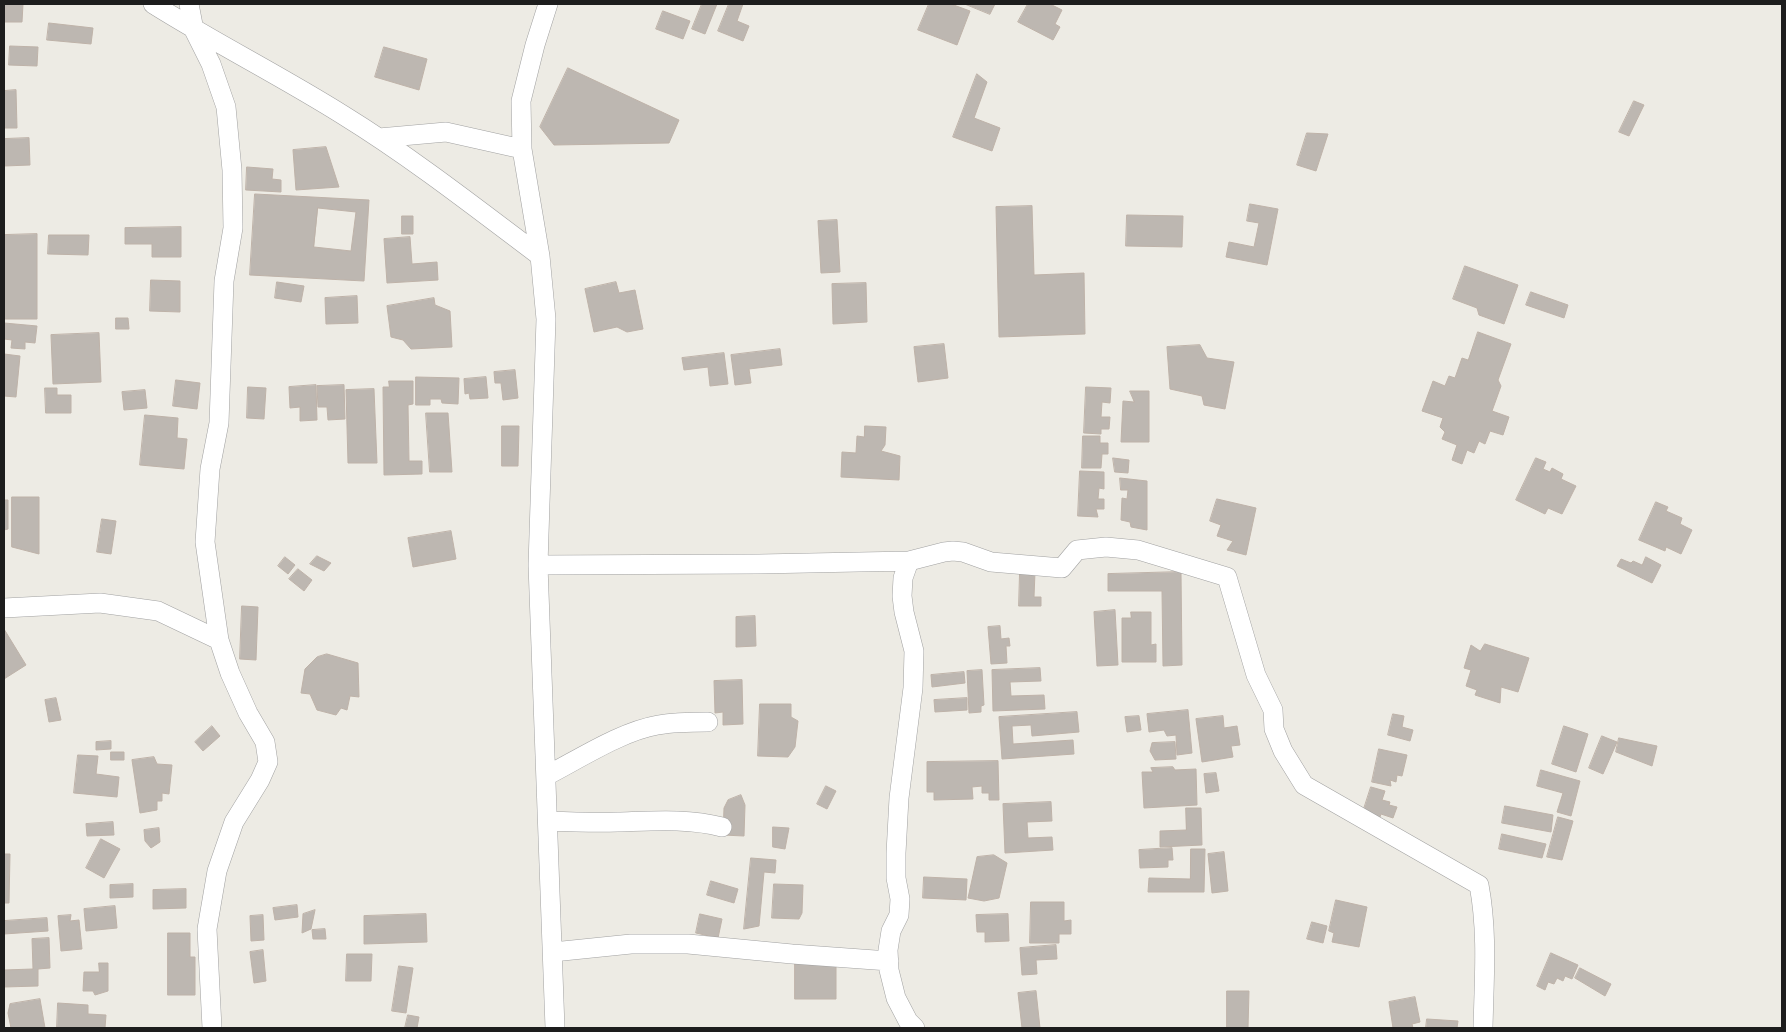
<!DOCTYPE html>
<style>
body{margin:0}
#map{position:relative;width:1786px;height:1032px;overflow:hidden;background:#edebe4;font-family:Quicksand,sans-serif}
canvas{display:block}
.frame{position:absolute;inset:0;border:5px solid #1d1d1d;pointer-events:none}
</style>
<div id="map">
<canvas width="1786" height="1032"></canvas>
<div class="frame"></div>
</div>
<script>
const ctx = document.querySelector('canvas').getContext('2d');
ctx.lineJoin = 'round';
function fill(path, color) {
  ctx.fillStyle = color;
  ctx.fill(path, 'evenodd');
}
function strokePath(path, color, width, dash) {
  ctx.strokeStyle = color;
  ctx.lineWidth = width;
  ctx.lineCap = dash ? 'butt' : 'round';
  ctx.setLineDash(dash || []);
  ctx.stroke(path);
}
const building = new Path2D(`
 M 4,4 L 23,4 L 22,22 L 4,22 Z
 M 702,4 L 717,4 L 705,34 L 692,29 Z
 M 729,4 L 743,4 L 737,21 L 749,26 L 743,41 L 718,31 Z
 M 929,4 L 951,4 L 970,11 L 957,45 L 918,30 Z
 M 965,4 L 995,4 L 990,14 Z
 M 1028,4 L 1050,4 L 1062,10 L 1055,24 L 1060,27 L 1053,40 L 1018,22 Z
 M 663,11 L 690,21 L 683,39 L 656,29 Z
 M 49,23 L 93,28 L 91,44 L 47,40 Z
 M 10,46 L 38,47 L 37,66 L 9,65 Z
 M 384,47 L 427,59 L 419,90 L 375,77 Z
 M 568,68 L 679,120 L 669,143 L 554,145 L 540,127 Z
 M 977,74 L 987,82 L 974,118 L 1000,128 L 992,151 L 953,137 Z
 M 16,90 L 17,128 L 4,128 L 4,91 Z
 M 1634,101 L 1644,105 L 1629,136 L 1619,132 Z
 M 1307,133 L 1328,134 L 1316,171 L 1297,165 Z
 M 29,138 L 30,165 L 4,166 L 4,139 Z
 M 326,147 L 339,187 L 296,190 L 293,150 Z
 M 247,167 L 273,169 L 272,179 L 281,180 L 281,192 L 246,190 Z
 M 255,194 L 369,200 L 364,281 L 250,275 Z
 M 1250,204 L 1278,209 L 1267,265 L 1226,257 L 1229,242 L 1254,247 L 1259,223 L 1247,221 Z
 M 1032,206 L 1034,275 L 1084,273 L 1085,334 L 999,337 L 996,207 Z
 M 318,208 L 356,212 L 351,251 L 314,247 Z
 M 1127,215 L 1183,216 L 1182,247 L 1126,246 Z
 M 402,216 L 413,216 L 413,234 L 402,234 Z
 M 837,220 L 840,272 L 821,273 L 818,221 Z
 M 181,227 L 181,257 L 152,257 L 152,244 L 125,244 L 125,228 Z
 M 37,234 L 37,319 L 4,319 L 4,235 Z
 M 49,235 L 89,235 L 88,255 L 48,254 Z
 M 410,237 L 412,264 L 437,262 L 438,280 L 387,283 L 384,239 Z
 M 1465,266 L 1518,285 L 1504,324 L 1479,315 L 1477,308 L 1453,299 Z
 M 151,280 L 180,281 L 180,312 L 150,311 Z
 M 277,282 L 304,286 L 301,302 L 275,298 Z
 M 616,282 L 619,293 L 635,290 L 643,329 L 627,332 L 617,327 L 594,332 L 585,289 Z
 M 866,283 L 867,322 L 833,324 L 832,284 Z
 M 1531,292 L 1568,305 L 1564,318 L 1526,305 Z
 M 357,296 L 358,323 L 326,324 L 325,298 Z
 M 434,298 L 435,305 L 450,311 L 452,347 L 411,349 L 403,340 L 391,337 L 387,306 Z
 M 116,318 L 128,318 L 129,329 L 116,329 Z
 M 4,323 L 37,326 L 35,343 L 25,342 L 25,349 L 11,348 L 12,340 L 4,339 Z
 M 1478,332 L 1511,344 L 1498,380 L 1501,386 L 1492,411 L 1509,417 L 1503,435 L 1490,431 L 1485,444 L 1479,441 L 1474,453 L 1467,450 L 1462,464 L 1452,460 L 1457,445 L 1442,439 L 1445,432 L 1440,427 L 1443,418 L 1422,411 L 1433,381 L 1445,386 L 1449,376 L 1455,378 L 1462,358 L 1468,360 Z
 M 99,333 L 101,382 L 53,384 L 51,335 Z
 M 944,344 L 948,378 L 918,382 L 914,347 Z
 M 1200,345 L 1207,358 L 1234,362 L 1225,409 L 1204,405 L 1202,396 L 1170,389 L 1167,347 Z
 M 780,349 L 782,365 L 749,369 L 751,383 L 735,385 L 731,355 Z
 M 724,353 L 728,384 L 710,386 L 708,367 L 684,370 L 682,358 Z
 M 4,354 L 20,356 L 16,397 L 4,396 Z
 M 515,370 L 518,398 L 503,400 L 501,383 L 495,383 L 494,372 Z
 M 416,377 L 459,378 L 458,404 L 442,403 L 441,399 L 430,399 L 430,405 L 416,405 Z
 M 486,377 L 488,398 L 470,399 L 469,393 L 465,394 L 464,379 Z
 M 176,380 L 200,383 L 197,409 L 173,406 Z
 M 389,381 L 413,381 L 413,404 L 408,405 L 409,461 L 422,461 L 422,474 L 384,475 L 383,387 L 389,387 Z
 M 316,385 L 317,420 L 300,421 L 300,407 L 290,408 L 289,387 Z
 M 344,385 L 345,419 L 328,420 L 327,407 L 318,407 L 317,386 Z
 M 248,387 L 266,388 L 264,419 L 247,418 Z
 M 1086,387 L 1111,388 L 1110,403 L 1102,402 L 1101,417 L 1110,417 L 1109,429 L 1101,429 L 1101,434 L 1084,433 Z
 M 45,388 L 57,388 L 57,395 L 71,395 L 71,413 L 46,413 Z
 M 374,389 L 377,463 L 348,463 L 346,390 Z
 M 145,390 L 147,408 L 124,410 L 122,392 Z
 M 1130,391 L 1149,391 L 1149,442 L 1121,442 L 1123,401 L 1134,402 Z
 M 426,413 L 448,413 L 452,472 L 430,472 Z
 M 145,415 L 178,418 L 177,438 L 187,439 L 184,469 L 140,465 Z
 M 502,426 L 519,426 L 518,466 L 502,466 Z
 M 865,426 L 886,427 L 885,445 L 881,451 L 900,456 L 899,480 L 841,477 L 842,452 L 856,453 L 857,436 L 864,437 Z
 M 1083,436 L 1100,436 L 1100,443 L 1108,443 L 1108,454 L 1102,454 L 1101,468 L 1082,468 Z
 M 1113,458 L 1129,460 L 1128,473 L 1115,472 Z
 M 1536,458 L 1546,462 L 1543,469 L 1550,472 L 1552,468 L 1563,474 L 1561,479 L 1576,486 L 1562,514 L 1548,508 L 1545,514 L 1516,500 Z
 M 1080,471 L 1104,472 L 1104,489 L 1099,488 L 1098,499 L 1104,499 L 1104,509 L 1096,509 L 1098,517 L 1078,516 Z
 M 1120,478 L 1147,481 L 1147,530 L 1131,527 L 1130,522 L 1121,520 L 1122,498 L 1127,499 L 1128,490 L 1121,490 Z
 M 12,497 L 39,497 L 39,554 L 12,547 Z
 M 1217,499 L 1256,508 L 1246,555 L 1227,550 L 1233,541 L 1217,536 L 1221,525 L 1210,521 Z
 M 4,500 L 8,500 L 8,529 L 4,530 Z
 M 1656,502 L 1668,507 L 1666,511 L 1682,518 L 1680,524 L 1692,530 L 1681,554 L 1666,547 L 1665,551 L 1639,540 Z
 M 102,519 L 116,521 L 111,554 L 97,552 Z
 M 451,531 L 456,559 L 413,567 L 408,538 Z
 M 317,556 L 331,563 L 324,571 L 310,564 Z
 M 285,557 L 295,565 L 288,574 L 278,566 Z
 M 1646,557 L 1661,565 L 1652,583 L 1617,566 L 1621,559 L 1631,563 L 1633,561 L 1642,565 Z
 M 298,569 L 312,580 L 304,591 L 289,579 Z
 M 1020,572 L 1035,572 L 1034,597 L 1041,597 L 1041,606 L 1019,606 Z
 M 1181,572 L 1182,665 L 1163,666 L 1162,591 L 1108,591 L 1108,574 Z
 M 242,606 L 258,607 L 256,660 L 240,659 Z
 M 1115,610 L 1118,665 L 1097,666 L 1094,612 Z
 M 1131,612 L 1151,612 L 1151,645 L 1156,644 L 1156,662 L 1122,662 L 1122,618 L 1131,618 Z
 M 755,616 L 756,646 L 736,647 L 736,617 Z
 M 1000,626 L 1001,639 L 1009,638 L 1010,646 L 1006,646 L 1007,663 L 991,664 L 988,627 Z
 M 4,629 L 26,665 L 4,679 Z
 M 1485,644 L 1529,658 L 1518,692 L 1501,687 L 1500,703 L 1475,695 L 1477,690 L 1466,686 L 1471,670 L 1464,668 L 1471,645 L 1480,651 Z
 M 327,654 L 358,663 L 359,697 L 350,696 L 347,710 L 341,708 L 336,715 L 317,710 L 310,694 L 301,693 L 305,669 L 317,657 Z
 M 1040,668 L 1041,681 L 1010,682 L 1011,696 L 1044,695 L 1045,709 L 993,711 L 992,670 Z
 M 982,670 L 984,705 L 981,706 L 981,712 L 969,713 L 967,671 Z
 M 964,672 L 965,683 L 932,687 L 931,675 Z
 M 742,680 L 743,724 L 723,725 L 723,712 L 715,713 L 714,681 Z
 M 56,698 L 61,720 L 49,722 L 45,700 Z
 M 967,698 L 967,710 L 935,712 L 934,700 Z
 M 760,704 L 791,704 L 791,717 L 798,721 L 795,747 L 788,757 L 758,756 Z
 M 1188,710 L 1192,753 L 1177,755 L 1176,735 L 1167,736 L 1164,730 L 1149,732 L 1147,714 Z
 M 1077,712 L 1079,732 L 1032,736 L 1031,725 L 1012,726 L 1013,744 L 1073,740 L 1074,754 L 1002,759 L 999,717 Z
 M 1393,714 L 1404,716 L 1402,727 L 1413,730 L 1410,741 L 1388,735 Z
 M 1139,716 L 1141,730 L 1127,732 L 1125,717 Z
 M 1223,716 L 1224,728 L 1237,726 L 1240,745 L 1231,746 L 1233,757 L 1202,762 L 1196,719 Z
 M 212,726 L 220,736 L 203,751 L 195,742 Z
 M 1564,726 L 1588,734 L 1576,772 L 1552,764 Z
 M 1602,736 L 1617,742 L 1603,774 L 1589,768 Z
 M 1619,738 L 1657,746 L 1652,766 L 1616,752 Z
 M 111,741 L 111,749 L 96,750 L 96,742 Z
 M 1175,742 L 1176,759 L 1155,760 L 1150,751 L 1152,743 Z
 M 1379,749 L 1407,755 L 1402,776 L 1397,775 L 1396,782 L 1390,780 L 1391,786 L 1372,782 Z
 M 111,752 L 124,752 L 124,760 L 111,760 Z
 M 78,755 L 98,756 L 96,774 L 119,777 L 117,797 L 74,793 Z
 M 154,757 L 157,764 L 172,765 L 169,794 L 162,793 L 162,801 L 157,801 L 157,810 L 140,813 L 132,760 Z
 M 998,761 L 999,800 L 989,800 L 989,793 L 982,793 L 982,786 L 972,787 L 973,799 L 934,800 L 934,792 L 927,792 L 927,762 Z
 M 1173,767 L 1175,770 L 1196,769 L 1197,805 L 1144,808 L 1142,772 L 1153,772 L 1151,768 Z
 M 1541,770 L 1580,781 L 1571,816 L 1557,812 L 1563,793 L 1537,786 Z
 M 1216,773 L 1219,791 L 1206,793 L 1204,774 Z
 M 826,786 L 836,791 L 827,809 L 817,804 Z
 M 1371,787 L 1385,791 L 1382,800 L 1390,802 L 1389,805 L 1397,807 L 1393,818 L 1381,814 L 1380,817 L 1363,812 Z
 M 741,795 L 745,805 L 744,836 L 723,835 L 724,808 L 728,800 Z
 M 1051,802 L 1052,821 L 1027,822 L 1028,838 L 1052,837 L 1053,850 L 1005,853 L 1003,804 Z
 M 1505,806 L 1553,815 L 1551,832 L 1502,823 Z
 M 1186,808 L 1201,808 L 1202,845 L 1160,847 L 1160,831 L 1186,830 Z
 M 1558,817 L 1573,821 L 1562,860 L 1547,857 Z
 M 113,822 L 114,835 L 87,836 L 86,824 Z
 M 773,827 L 789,828 L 785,849 L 773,847 Z
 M 159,828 L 160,842 L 151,848 L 145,841 L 144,830 Z
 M 1502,834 L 1546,844 L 1542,858 L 1499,849 Z
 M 101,839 L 120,849 L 104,878 L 86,868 Z
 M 1172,848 L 1173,860 L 1168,860 L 1168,867 L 1140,868 L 1139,850 Z
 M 1191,849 L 1205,849 L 1204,892 L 1148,892 L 1149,878 L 1190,879 Z
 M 1224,852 L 1228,891 L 1212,893 L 1208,854 Z
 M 4,854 L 10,854 L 9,903 L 4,903 Z
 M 994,855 L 1007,863 L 999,898 L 984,901 L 968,898 L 977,857 Z
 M 751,858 L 776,860 L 775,873 L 764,872 L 759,926 L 744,929 Z
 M 924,877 L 967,879 L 966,900 L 923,898 Z
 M 711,881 L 738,889 L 734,903 L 707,895 Z
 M 133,884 L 133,897 L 110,898 L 110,885 Z
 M 774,884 L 803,885 L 802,913 L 799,919 L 772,918 Z
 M 186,889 L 186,908 L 153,909 L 153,890 Z
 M 1336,900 L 1367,907 L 1359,947 L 1332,942 L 1334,933 L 1329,931 Z
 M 1031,902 L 1064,902 L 1064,921 L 1071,920 L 1071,934 L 1059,934 L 1059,943 L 1030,943 Z
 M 297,905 L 298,917 L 275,920 L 273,908 Z
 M 115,906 L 117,928 L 86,931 L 84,909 Z
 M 315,910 L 311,929 L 302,933 L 303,914 Z
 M 426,914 L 427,942 L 364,944 L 364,916 Z
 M 700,914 L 722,919 L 718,938 L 696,933 Z
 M 1008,914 L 1009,941 L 985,942 L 985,932 L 977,932 L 976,915 Z
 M 71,915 L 70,921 L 79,920 L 82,949 L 61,951 L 58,916 Z
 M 263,915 L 264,940 L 251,941 L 250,916 Z
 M 47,918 L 48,931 L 4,934 L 4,921 Z
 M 1312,922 L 1327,926 L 1323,943 L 1307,939 Z
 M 325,929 L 326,939 L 313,939 L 312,930 Z
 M 168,933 L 190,933 L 190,957 L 195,957 L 195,995 L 168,995 Z
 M 49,938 L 50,968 L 38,969 L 38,986 L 4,987 L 4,970 L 33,969 L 32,939 Z
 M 1056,945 L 1057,959 L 1036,960 L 1037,974 L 1022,975 L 1020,948 Z
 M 263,950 L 266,981 L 254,983 L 250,952 Z
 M 1551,953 L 1578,965 L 1572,979 L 1565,976 L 1563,981 L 1557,978 L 1554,984 L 1548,982 L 1545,990 L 1537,986 Z
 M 347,954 L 372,954 L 371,981 L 346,981 Z
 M 99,963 L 108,963 L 108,991 L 95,995 L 93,991 L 83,991 L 84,972 L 99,972 Z
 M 795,963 L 836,964 L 836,999 L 795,999 Z
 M 399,966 L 413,968 L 406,1013 L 392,1011 Z
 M 1580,968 L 1611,984 L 1605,996 L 1575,978 Z
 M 1036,991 L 1040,1028 L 1022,1028 L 1018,993 Z
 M 1227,991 L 1249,991 L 1248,1028 L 1227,1028 Z
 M 1415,997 L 1420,1022 L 1412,1024 L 1413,1028 L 1393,1028 L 1389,1002 Z
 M 40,999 L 45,1028 L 11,1028 L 8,1013 L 10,1004 Z
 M 58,1003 L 88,1005 L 88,1014 L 106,1015 L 105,1028 L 57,1028 Z
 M 408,1015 L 419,1017 L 417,1028 L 405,1028 Z
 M 1427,1019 L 1458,1021 L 1457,1028 L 1426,1028 Z`);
fill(building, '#bdb7b1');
strokePath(building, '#beb2a8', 1);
const minor = new Path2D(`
 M 153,4 C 215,43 281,76 343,115 C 411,157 475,207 540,256
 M 189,4 L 194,30 L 211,64 L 226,107 L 232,170 L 233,228 L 224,281 L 219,423 L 210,469 L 205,542 L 219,640
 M 548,4 L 535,45 L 521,101 L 522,149 L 540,256 L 546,319 L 538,565 L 555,1028
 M 379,138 L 446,132 L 522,149
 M 909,561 L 903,578 L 902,596 L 904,612 L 914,651 L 913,688 L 899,798 L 896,853 L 896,878 L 900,899 L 899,915 L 891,931 L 888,950 L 889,970 L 896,998 L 908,1021 L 915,1028
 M 538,565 L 759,564 L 909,561 L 944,552 L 953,551 L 963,552 L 991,562 L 1062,568 L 1077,550 L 1106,547 L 1138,550 L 1227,577 L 1256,675 L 1273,710 L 1274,729 L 1283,751 L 1304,785 L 1479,885 C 1488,932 1484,981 1483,1028
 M 4,608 L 100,603 L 158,611 L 219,640 L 230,673 L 248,713 L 265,742 L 268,762 L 260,780 L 234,822 L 217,871 L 207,929 L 212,1028
 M 546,776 C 579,759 622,731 658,725 C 675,722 691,722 708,722
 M 548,821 C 571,822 594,823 618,822 C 652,821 688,818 722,827
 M 553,952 L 631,944 L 688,944 L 792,954 L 889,961`);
strokePath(minor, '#a1a1a1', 20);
strokePath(minor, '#fff', 19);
</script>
